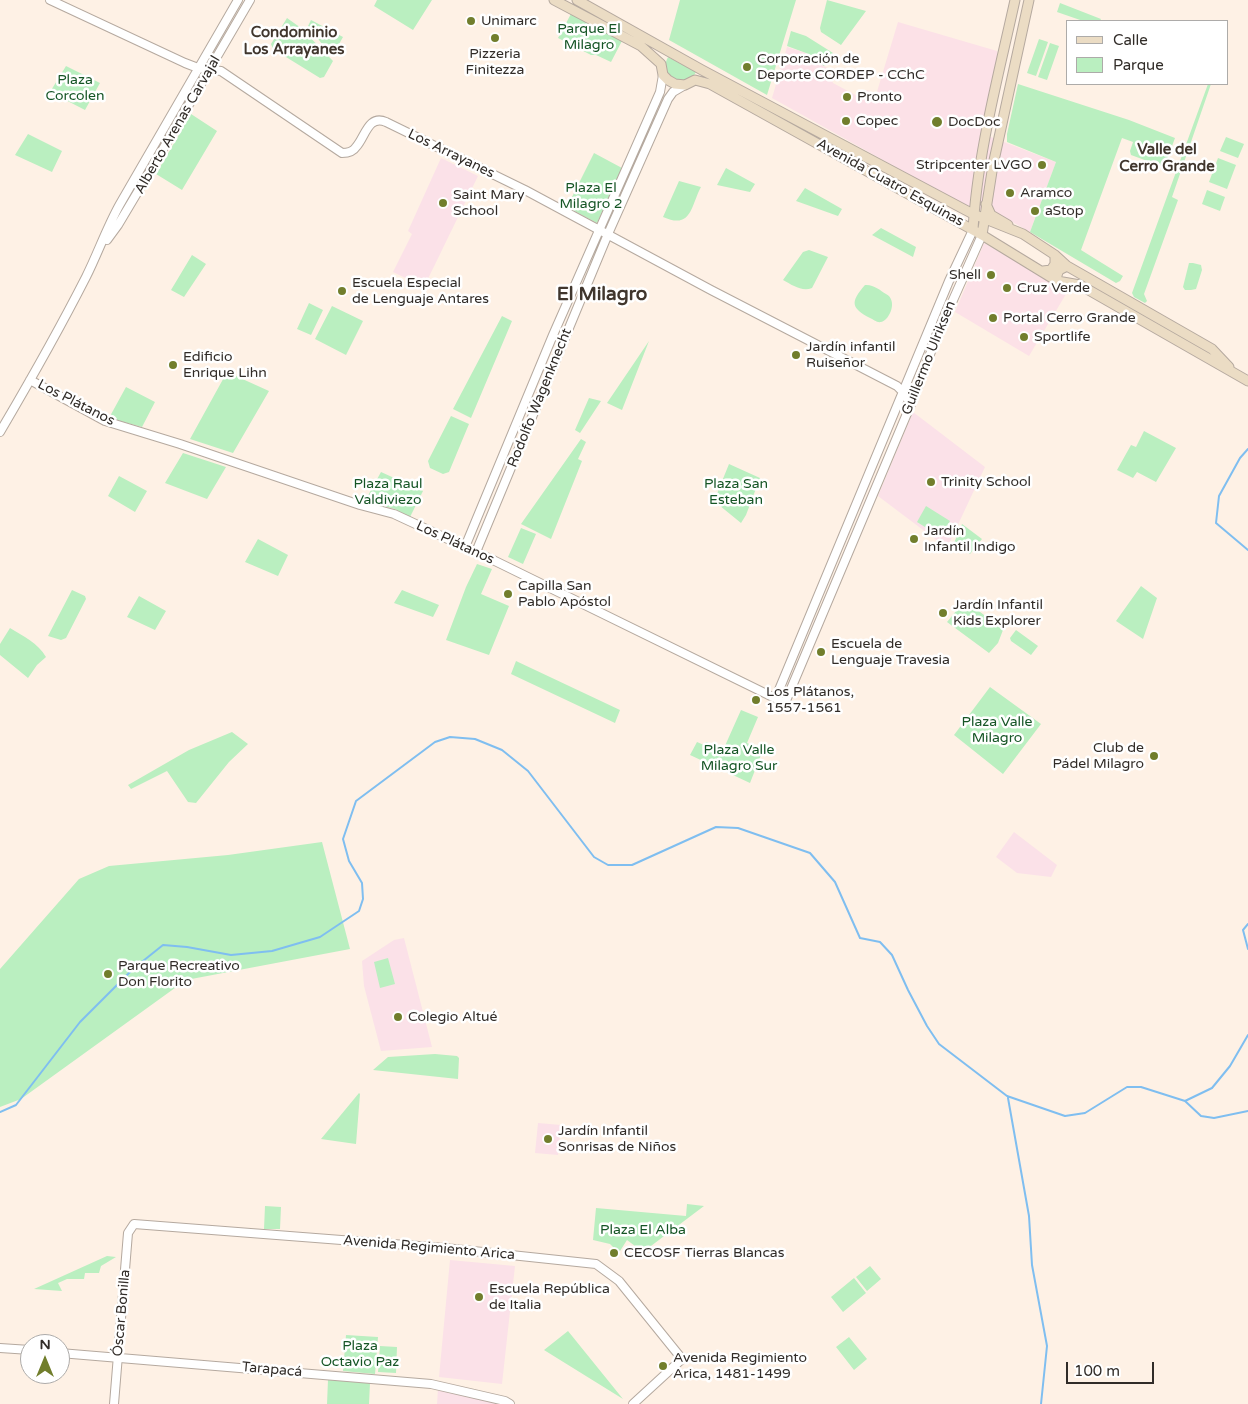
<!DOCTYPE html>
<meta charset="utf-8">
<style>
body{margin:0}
#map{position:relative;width:1248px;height:1404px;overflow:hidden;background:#fef1e5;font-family:"Varela Round",sans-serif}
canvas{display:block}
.legend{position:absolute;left:1066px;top:20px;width:162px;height:65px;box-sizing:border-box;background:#fff;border:1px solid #adaba9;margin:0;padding:6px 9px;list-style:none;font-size:15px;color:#312c28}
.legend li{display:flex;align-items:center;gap:10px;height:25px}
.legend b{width:25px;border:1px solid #adaba9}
.north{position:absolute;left:20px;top:1334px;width:50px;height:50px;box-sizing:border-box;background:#fff;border:1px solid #adaba9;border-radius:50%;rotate:0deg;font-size:14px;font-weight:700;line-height:20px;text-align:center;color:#312c28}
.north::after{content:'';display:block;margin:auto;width:18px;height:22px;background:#717e2c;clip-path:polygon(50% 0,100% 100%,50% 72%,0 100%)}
.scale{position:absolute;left:1066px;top:1362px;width:88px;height:22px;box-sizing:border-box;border:2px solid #312c28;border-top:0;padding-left:6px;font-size:15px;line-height:18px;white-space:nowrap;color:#312c28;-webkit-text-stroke:4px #fff;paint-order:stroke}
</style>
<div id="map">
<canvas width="1248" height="1404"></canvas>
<ul class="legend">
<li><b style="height:6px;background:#ebdcc4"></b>Calle</li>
<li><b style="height:14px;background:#baefc0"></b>Parque</li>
</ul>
<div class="north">N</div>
<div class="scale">100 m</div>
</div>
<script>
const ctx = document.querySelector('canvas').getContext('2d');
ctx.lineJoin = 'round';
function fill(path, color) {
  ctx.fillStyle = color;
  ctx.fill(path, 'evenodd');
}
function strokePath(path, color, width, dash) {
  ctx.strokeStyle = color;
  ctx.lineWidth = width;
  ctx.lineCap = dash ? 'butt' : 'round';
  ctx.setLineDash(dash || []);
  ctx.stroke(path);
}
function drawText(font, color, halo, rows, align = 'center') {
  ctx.font = font + ' "Varela Round",sans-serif';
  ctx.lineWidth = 5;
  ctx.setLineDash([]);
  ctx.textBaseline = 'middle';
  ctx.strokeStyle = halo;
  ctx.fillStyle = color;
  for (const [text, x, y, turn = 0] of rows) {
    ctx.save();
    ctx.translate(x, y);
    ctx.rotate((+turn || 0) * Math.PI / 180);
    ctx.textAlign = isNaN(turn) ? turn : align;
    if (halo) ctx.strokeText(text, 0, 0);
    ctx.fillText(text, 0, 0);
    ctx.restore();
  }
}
fill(new Path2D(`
 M 898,22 L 997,51 L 999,57 L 983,134 L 1056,162 L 1030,232 L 993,211 L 967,207 L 772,98 L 787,47 L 806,53 L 827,68 L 833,83 L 861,98 L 867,90 L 876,95 Z
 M 984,243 L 1061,287 L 1069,289 L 1029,356 L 955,312 Z`), '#fce1e7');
fill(new Path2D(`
 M 441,158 L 478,176 L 424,287 L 393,272 L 412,234 L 408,231 Z
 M 913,412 L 985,467 L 947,548 L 878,496 Z
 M 1014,832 L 1057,865 L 1051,877 L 1017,873 L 996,857 Z
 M 404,938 L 432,1047 L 381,1051 L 364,986 L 362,961 L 394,940 Z
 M 538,1123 L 561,1125 L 558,1155 L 535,1153 Z
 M 450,1260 L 515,1266 L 502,1384 L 439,1377 Z
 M 438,1389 L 499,1404 L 437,1404 Z`), '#fbe1e8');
fill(new Path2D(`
 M 377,0 L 432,0 L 413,30 L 374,6 Z
 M 680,0 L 796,0 L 767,95 L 669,40 Z
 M 827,0 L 866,11 L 841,45 L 821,32 L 820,28 Z
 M 1060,3 L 1101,19 L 1100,21 L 1083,21 L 1057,12 Z
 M 572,12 L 623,39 L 611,62 L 596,55 L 591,55 L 558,38 Z
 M 287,18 L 301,28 L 333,61 L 324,77 L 320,78 L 273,49 L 271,44 Z
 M 311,20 L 343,37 L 334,53 L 322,44 L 308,26 Z
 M 791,31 L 806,36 L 833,53 L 824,66 L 806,53 L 787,46 Z
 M 1039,39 L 1048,42 L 1036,76 L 1027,73 Z
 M 1050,43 L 1059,46 L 1047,80 L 1038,77 Z
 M 668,57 L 696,72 L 693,77 L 686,81 C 673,80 660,72 668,57 Z
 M 66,66 L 100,83 L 85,110 L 50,92 Z
 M 1018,84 L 1129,120 L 1175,138 L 1165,165 L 1161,166 L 1131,155 L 1130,151 L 1133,142 L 1122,138 L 1081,250 L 1123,276 L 1120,281 L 1116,283 L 1030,232 L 1056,162 L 1007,142 L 1007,134 Z
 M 1208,84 L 1211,84 L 1172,197 L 1178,200 L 1144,294 L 1147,301 L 1145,303 L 1134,297 L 1132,293 Z
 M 191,114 L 217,131 L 182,190 L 156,174 Z
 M 28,134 L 62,151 L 52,172 L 15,155 Z
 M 1226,137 L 1244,144 L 1238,158 L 1220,151 Z
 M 594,153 L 622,168 L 597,223 L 567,207 Z
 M 1218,158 L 1236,165 L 1227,189 L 1209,182 Z
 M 726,168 L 755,184 L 750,192 L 717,185 Z
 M 679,181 L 701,187 C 691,205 692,230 663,217 Z
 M 805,188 L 842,209 L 838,216 L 796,201 Z
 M 1207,190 L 1225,197 L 1220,211 L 1202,204 Z
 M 881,228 L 916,247 L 913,257 L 872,235 Z
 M 809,250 L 828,257 L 812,288 C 802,292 792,285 783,280 L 803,252 Z
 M 192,255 L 206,264 L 184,297 L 171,290 Z
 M 1189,263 L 1193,263 L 1201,265 L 1202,270 L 1196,289 L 1191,290 L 1185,290 L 1183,287 Z
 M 865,285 C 873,284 880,290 886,294 C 898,300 890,320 881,322 C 877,323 873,319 870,318 C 851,308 850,302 865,285 Z
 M 309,303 L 323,310 L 311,335 L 297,329 Z
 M 332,306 L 363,321 L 346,355 L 315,339 Z
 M 502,316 L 512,321 L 471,418 L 453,409 Z
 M 649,341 L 622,410 L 607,403 Z
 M 227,372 L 269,391 L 233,453 L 190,439 Z
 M 126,387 L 155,402 L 142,427 L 109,418 Z
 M 589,398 L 601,401 L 580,433 L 575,430 Z
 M 451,416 L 469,424 L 449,472 L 443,474 L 430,468 L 428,461 Z
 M 1144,431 L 1176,448 L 1156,482 L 1137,472 L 1133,478 L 1117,470 L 1131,445 L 1136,447 Z
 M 581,439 L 586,442 L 578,459 L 582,461 L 551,539 L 521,524 Z
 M 183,453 L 226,467 L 207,499 L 165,483 Z
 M 729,464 L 760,478 L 746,515 L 741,523 L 714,501 Z
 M 381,472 L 423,491 L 410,517 L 395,509 L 365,501 Z
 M 119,476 L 147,491 L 135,512 L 108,496 Z
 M 926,506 L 950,521 L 941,537 L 917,522 Z
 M 962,524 L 982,539 L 970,554 L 954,543 Z
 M 521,528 L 536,534 L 523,564 L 508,557 Z
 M 258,539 L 288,555 L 278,576 L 245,562 Z
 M 477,564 L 492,569 L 481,594 L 509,606 L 489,655 L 446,640 L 466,587 Z
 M 1141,586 L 1157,598 L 1143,639 L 1116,621 Z
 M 72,590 L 85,596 L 86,599 L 66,638 L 61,640 L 48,636 Z
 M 402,590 L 439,605 L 433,617 L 394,603 Z
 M 139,596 L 166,611 L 155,630 L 127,617 Z
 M 965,600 L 1003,630 L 998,643 L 989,653 L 947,622 Z
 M 10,628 C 23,636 38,643 46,657 L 37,665 L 28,678 L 0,655 L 0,644 Z
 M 1016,630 L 1038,646 L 1031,655 L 1011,641 L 1010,638 Z
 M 516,661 L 620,710 L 615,723 L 511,674 Z
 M 990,687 L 1041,724 L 1003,774 L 954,735 Z
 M 741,710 L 758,717 L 747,743 L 763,750 L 750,783 L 690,755 L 697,742 L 704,745 L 706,742 L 724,748 Z
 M 232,732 L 248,744 L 229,762 L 196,803 L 188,802 L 167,771 L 131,789 L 128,785 L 189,750 Z
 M 322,842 L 350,949 L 186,980 L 21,1099 L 0,1107 L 0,969 L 79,879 L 109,866 L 228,855 Z
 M 388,958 L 395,984 L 380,988 L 374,962 Z
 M 435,1054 L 457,1056 L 459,1058 L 458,1079 L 373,1070 L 388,1057 Z
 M 359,1093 L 360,1094 L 356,1144 L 321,1139 Z
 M 687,1204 L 704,1206 L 643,1252 L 627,1240 L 620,1251 L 614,1248 L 610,1244 L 593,1240 L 596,1208 L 686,1216 Z
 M 265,1206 L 281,1207 L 280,1229 L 264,1229 Z
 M 107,1256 L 116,1257 L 101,1266 L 99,1273 L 85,1273 L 84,1279 L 67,1279 L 58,1283 L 62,1291 L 34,1289 Z
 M 870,1266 L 881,1279 L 867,1291 L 856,1277 Z
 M 854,1278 L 866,1293 L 843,1312 L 831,1297 Z
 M 568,1331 L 623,1399 L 544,1350 Z
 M 346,1335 L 378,1337 L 375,1374 L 343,1371 Z
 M 849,1337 L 867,1359 L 854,1370 L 836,1347 Z
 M 380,1346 L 397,1347 L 396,1373 L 378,1372 Z
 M 328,1380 L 370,1383 L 369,1404 L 327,1404 Z`), '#baefc0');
strokePath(new Path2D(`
 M 1248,449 L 1240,458 L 1219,496 L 1216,523 L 1248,550
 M 1248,924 L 1243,930 L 1248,949
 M 1008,1098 L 1029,1216 L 1032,1265 L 1047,1346 L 1041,1404
 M 1185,1101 L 1212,1088 L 1230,1066 L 1248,1035
 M 0,1112 L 16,1105 L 80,1022 L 133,969 L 163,945 L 187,947 L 231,955 L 272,951 L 320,937 L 359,911 L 363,899 L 362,883 L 349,861 L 343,839 L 356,801 L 435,742 L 450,737 L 475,739 L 502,750 L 528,771 L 594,857 L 608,865 L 632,865 L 716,827 L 738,828 L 810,853 L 835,882 L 860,938 L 880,942 L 892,955 L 908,990 L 927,1026 L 939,1044 L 1007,1096 L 1065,1116 L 1085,1113 L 1127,1087 L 1141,1087 L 1185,1101 L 1201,1116 L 1214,1118 L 1248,1111`), '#7fbef0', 2);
const tertiary = new Path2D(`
 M 50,0 L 185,63 L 198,68 L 221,71 L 342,153 C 347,153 353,152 356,147 C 365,138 368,114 386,122 L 525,190 L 711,290 L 897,386 L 903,392 L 911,404
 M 107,240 L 118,225 L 149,173 L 250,0
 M 30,380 L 105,421 L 180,444 L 360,505 L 394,514 L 493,560 L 785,703 L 911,404 L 937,336 L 982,235
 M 0,432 C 30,381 59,330 86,277 C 98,253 107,227 120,204 L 238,0
 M 465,547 L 553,335 L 660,92 L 663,75
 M 476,552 L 608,234 L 668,99 L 673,92 L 685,85
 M 776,697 L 949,281 L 973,230
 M 0,1348 L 30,1350
 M 60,1353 L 431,1384 L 505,1401 L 510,1404
 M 114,1404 L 128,1233 L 134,1224 L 445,1248 L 596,1264 L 619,1281 L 682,1359 L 633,1404`);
const secondary = new Path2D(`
 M 554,0 L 641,46 L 661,64 L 663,75 L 668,80 L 675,84 L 685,85 L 695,80 L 710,84 L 982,235 L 1057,281 L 1080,285 L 1248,381
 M 577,0 L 702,70 L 973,214 L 1023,234 L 1055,255 L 1067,266 L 1212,349 L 1229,367
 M 986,204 L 991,215 L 1008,225
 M 973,230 C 977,155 999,73 1015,0
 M 982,235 L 993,165 L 1029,0
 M 1043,271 L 1051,270 L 1055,264 L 1055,255
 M 1057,281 L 1057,275 L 1059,270 L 1067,266`);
strokePath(tertiary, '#b5a99f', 10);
strokePath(secondary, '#b5a99f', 11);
strokePath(tertiary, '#fff', 8);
strokePath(secondary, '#ebdcc4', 9);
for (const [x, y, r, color] of [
 [471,21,5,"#717e2c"],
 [495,38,5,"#717e2c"],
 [747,67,5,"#717e2c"],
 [847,97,5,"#717e2c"],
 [846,121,5,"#717e2c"],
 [937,122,6,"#717e2c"],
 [1042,165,5,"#717e2c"],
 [1010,193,5,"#717e2c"],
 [443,203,5,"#717e2c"],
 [1035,211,5,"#717e2c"],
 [991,275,5,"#717e2c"],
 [1007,288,5,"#717e2c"],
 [342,291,5,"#717e2c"],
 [993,318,5,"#717e2c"],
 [1024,337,5,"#717e2c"],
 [796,355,5,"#717e2c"],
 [173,365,5,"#717e2c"],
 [931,482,5,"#717e2c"],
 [914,539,5,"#717e2c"],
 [508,594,5,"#717e2c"],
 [943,613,5,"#717e2c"],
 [821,652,5,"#717e2c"],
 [756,700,5,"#717e2c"],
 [1154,756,5,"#717e2c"],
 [108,974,5,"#717e2c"],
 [398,1017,5,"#717e2c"],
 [548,1139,5,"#717e2c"],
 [614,1253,5,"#717e2c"],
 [479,1297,5,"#717e2c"],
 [663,1366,5,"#717e2c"]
]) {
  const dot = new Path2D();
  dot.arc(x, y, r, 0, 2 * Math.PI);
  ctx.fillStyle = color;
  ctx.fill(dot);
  strokePath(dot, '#fff', 2);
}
drawText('14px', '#312c28', '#fff', [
 ["Unimarc",481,21],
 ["Pizzeria",495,54,"center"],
 ["Finitezza",495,70,"center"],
 ["Corporación de",757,59],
 ["Deporte CORDEP - CChC",757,75],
 ["Pronto",857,97],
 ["Copec",856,121],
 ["DocDoc",948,122],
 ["Stripcenter LVGO",1032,165,"right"],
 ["Aramco",1020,193],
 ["Saint Mary",453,195],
 ["School",453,211],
 ["aStop",1045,211],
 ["Shell",981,275,"right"],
 ["Escuela Especial",352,283],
 ["de Lenguaje Antares",352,299],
 ["Cruz Verde",1017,288],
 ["Portal Cerro Grande",1003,318],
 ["Sportlife",1034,337],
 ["Jardín infantil",806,347],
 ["Ruiseñor",806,363],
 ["Edificio",183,357],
 ["Enrique Lihn",183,373],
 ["Trinity School",941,482],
 ["Jardín",924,531],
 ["Infantil Indigo",924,547],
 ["Capilla San",518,586],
 ["Pablo Apóstol",518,602],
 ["Jardín Infantil",953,605],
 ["Kids Explorer",953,621],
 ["Escuela de",831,644],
 ["Lenguaje Travesia",831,660],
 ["Los Plátanos,",766,692],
 ["1557-1561",766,708],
 ["Club de",1144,748,"right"],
 ["Pádel Milagro",1144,764,"right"],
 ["Parque Recreativo",118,966],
 ["Don Florito",118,982],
 ["Colegio Altué",408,1017],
 ["Jardín Infantil",558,1131],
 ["Sonrisas de Niños",558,1147],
 ["CECOSF Tierras Blancas",624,1253],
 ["Escuela República",489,1289],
 ["de Italia",489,1305],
 ["Avenida Regimiento",673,1358],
 ["Arica, 1481-1499",673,1374]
], 'left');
drawText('14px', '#155525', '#fff', [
 ["Parque El",589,29],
 ["Milagro",589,45],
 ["Plaza",75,80],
 ["Corcolen",75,96],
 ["Plaza El",591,188],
 ["Milagro 2",591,204],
 ["Plaza Raul",388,484],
 ["Valdiviezo",388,500],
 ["Plaza San",736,484],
 ["Esteban",736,500],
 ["Plaza Valle",997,722],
 ["Milagro",997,738],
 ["Plaza Valle",739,750],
 ["Milagro Sur",739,766],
 ["Plaza El Alba",643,1230],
 ["Plaza",360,1346],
 ["Octavio Paz",360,1362]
]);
drawText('14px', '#312c28', '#fff', [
 ["Alberto Arenas Carvajal",178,125,-60],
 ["Los Arrayanes",451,154,26],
 ["Avenida Cuatro Esquinas",890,183,29],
 ["Guillermo Ulriksen",929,358,-68],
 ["Rodolfo Wagenknecht",540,398,-68],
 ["Los Plátanos",76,403,27],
 ["Los Plátanos",455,543,25],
 ["Avenida Regimiento Arica",429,1248,5],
 ["Óscar Bonilla",122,1313,-85],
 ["Tarapacá",272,1370,5]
]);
drawText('bold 15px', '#40362d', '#fff', [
 ["Condominio",294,33],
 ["Los Arrayanes",294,50],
 ["Valle del",1167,150],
 ["Cerro Grande",1167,167]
]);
drawText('bold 19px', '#40362d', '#fff', [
 ["El Milagro",602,295]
]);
</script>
